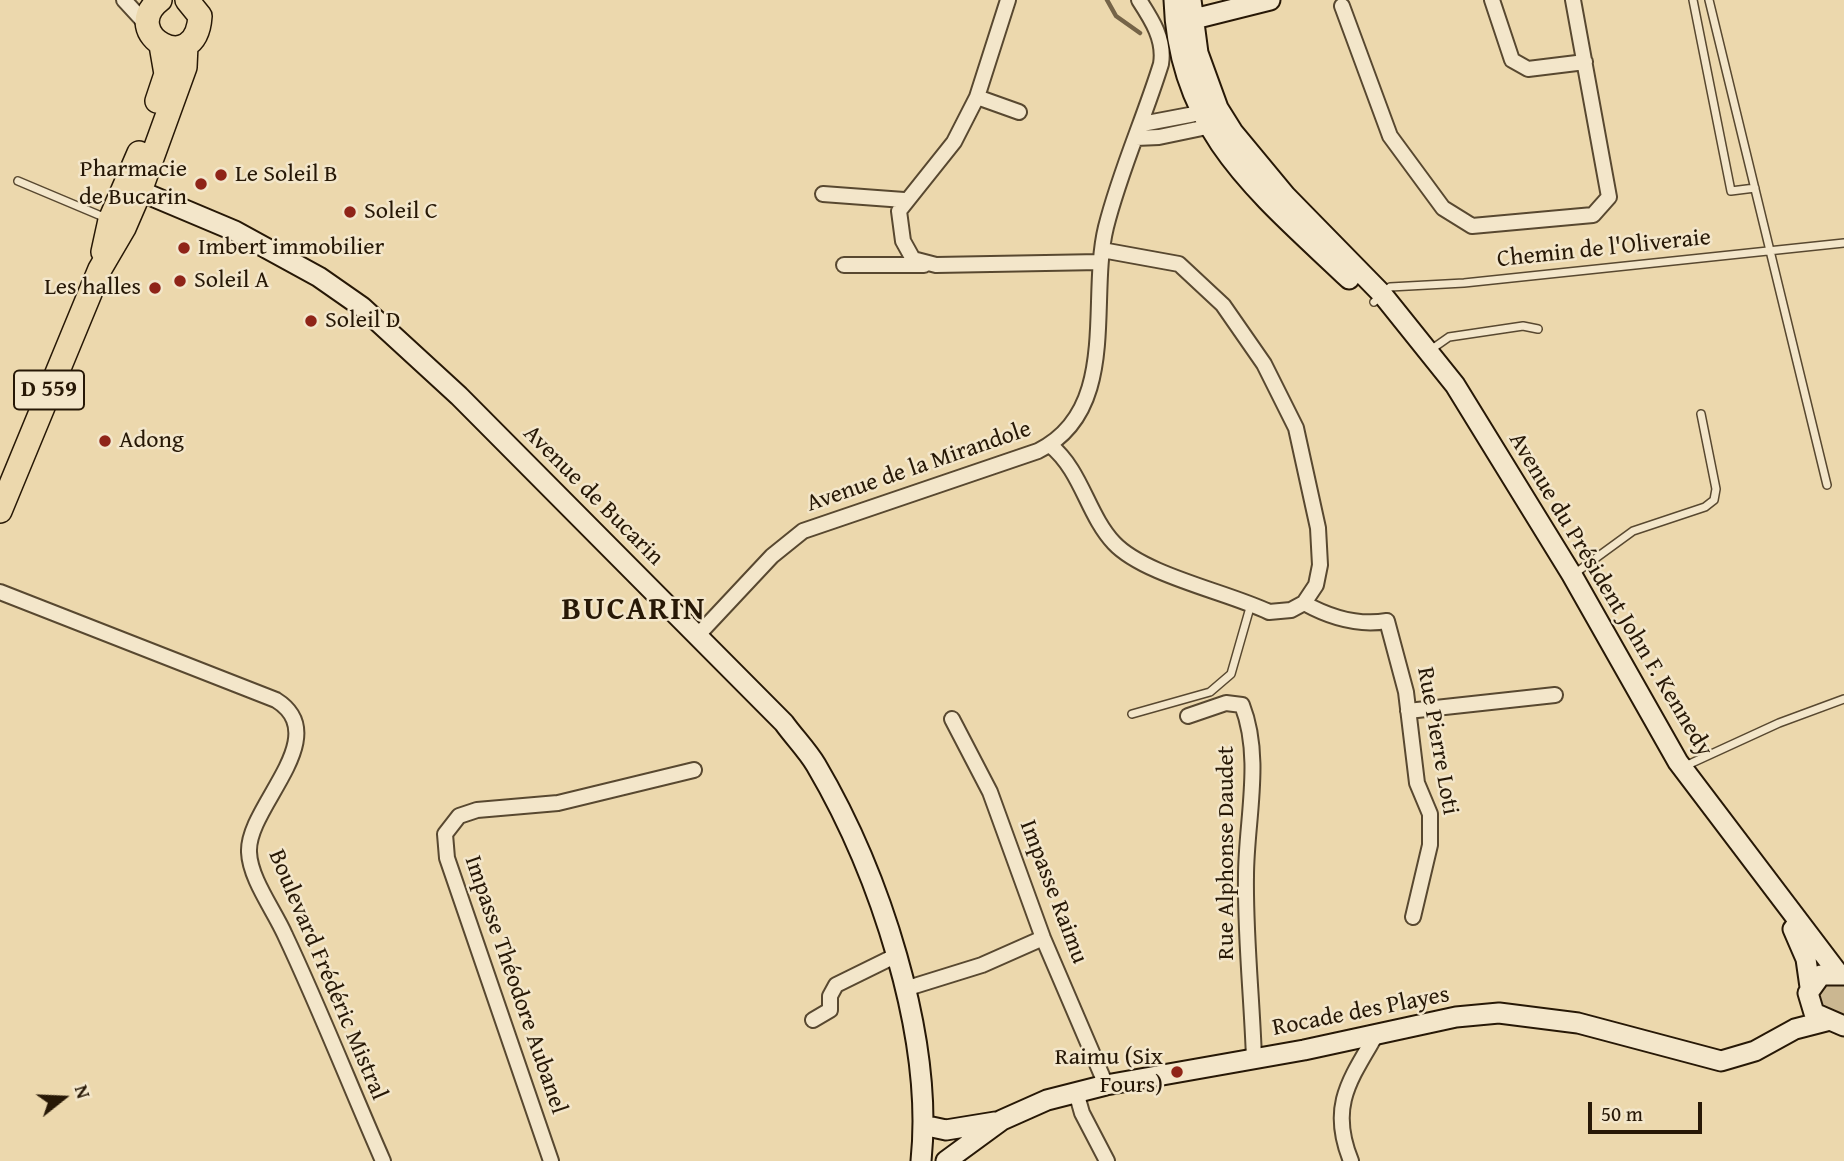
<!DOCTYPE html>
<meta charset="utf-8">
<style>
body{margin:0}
#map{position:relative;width:1844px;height:1161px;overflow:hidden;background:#ecd8ad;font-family:"Gentium Book Plus",serif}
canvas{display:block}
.north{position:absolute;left:28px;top:1063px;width:70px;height:70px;-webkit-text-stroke:5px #f3e6ca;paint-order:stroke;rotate:72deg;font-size:19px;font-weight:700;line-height:28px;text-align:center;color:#271806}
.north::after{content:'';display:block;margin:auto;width:24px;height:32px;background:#271806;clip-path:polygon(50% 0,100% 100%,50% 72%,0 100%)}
.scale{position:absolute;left:1588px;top:1102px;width:114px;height:32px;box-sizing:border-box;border:4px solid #271806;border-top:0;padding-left:9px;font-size:21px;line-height:24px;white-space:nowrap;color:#271806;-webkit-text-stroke:5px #f3e6ca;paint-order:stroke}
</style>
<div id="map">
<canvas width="1844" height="1161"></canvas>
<div class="north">N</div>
<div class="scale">50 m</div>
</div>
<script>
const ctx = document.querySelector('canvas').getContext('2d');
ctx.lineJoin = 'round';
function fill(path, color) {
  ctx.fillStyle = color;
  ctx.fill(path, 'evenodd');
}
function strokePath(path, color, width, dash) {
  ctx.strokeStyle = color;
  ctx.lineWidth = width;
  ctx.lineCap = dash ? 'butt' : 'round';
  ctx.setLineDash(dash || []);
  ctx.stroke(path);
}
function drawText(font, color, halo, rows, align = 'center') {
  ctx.font = font + ' "Gentium Book Plus",serif';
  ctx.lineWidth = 5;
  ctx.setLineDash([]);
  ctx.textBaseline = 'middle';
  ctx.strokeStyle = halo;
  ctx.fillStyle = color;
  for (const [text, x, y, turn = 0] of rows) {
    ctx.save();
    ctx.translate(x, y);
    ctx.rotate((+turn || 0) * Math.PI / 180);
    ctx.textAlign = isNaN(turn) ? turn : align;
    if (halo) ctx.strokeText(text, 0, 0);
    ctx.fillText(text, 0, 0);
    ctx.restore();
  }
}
fill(new Path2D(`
 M 1844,975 L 1844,1026 L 1826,1021 L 1810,987 Z`), '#cbb791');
strokePath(new Path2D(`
 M 1107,0 L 1116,16 L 1140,33`), '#756448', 4.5);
const lane = new Path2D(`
 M 1693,0 L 1731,191 L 1755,188
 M 1709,0 L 1827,485
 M 18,181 L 106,218
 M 1374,302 L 1390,287 L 1464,283 L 1844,243
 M 1429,351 L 1449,337 L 1523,326 L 1538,329
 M 1574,574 L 1633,531 L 1705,507 L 1714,500 L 1716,489 L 1701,414
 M 1132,714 L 1210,692 L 1231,674 L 1251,604
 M 1683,767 L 1779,723 L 1844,699`);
const street = new Path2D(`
 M 124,0 L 147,25
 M 1008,0 L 977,97 L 954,142 L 899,211 L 903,241 L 913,259 L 936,265 L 1100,262
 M 1492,0 L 1512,60 L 1528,69 L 1585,62
 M 1342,6 L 1390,136 L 1443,208 L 1472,226 L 1593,215 L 1609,197 L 1573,0
 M 977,97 L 1019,112
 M 1142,124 L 1200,113 L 1211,117
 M 1136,138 L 1159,137 L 1207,127 L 1211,118
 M 823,194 L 904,200
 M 1102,250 L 1179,264 L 1223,305 L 1264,364 L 1296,428 L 1318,528 L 1320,565 L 1316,585 L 1304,603 C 1329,617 1357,626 1387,621 L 1406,692 L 1417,783 L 1430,814 L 1430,845 L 1413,917
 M 844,265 L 924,265
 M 1050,445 C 1082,471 1087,514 1114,543 C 1144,575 1227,592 1269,612 L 1291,610 L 1304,603
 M 0,592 L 276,700 C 335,737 247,806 249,852 C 250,879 274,910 285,935 C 320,1009 350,1086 383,1161
 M 698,635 L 772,556 L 803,531 L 1038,451 C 1121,410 1088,300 1106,227 C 1120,171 1144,119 1161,64 C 1165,40 1152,20 1139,0
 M 1408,711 L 1555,695
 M 1188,716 L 1226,703 L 1242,705 C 1263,758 1246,821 1246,876 C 1245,936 1252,998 1254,1059
 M 952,719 L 990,792 L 1043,938 L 1106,1085
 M 908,988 L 982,965 L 1043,938
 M 813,1020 L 830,1010 L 830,996 L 836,985 L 897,955
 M 1076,1092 L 1082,1113 L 1107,1161
 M 551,1161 L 447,858 L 445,834 L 459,816 L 477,810 L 558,803 L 694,770
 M 1351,1161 C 1329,1107 1349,1081 1376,1035`);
const secondary = new Path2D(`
 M 1174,0 C 1178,132 1261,195 1349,279
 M 1191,0 L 1198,53 L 1218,108 L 1233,132 L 1286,196 L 1382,294 L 1455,385 L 1572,575 L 1678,762 L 1838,973
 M 1182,22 L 1270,0
 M 140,191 L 235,231 L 319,277 L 362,307 L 459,396 L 784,723 C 794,737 807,750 816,765 C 879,872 934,1036 921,1161
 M 1793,929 L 1806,959 L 1810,987
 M 1844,975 L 1821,975 L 1808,993 L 1814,1013 L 1844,1026
 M 932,1127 L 946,1130 L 995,1122
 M 946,1161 L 1002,1120 L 1047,1100 L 1106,1085 L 1304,1050 L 1456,1017 L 1499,1013 L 1578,1023 L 1721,1061 L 1755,1051 L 1795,1029 L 1826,1021`);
const primary = new Path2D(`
 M 160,0 C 117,33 196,80 200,16 L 187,0
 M 157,101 L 166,74 L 161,45
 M 103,252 L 110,220 L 139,153
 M 0,511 L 100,269 L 124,228 L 140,191 L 185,67 L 186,45`);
strokePath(lane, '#584830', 10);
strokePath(street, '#584830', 18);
strokePath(secondary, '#271806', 23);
strokePath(primary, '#271806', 26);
strokePath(lane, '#f3e6ca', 7);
strokePath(street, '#f3e6ca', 14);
strokePath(secondary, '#f3e6ca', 19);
strokePath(primary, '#ecd8ad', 23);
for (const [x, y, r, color] of [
 [221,175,7,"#8f2418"],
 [201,184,7,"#8f2418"],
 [350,212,7,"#8f2418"],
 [184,248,7,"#8f2418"],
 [180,281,7,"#8f2418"],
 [155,288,7,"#8f2418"],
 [311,321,7,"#8f2418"],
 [105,441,7,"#8f2418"],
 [1177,1072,7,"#8f2418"]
]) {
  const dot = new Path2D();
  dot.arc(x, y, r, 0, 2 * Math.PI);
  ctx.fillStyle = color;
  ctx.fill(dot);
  strokePath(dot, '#f3e6ca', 2.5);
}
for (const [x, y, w] of [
 [49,390,70]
]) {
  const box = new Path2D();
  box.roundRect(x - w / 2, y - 19.5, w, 39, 5);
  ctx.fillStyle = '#f3e6ca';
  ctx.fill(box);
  strokePath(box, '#271806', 2);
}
drawText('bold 23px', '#271806', null, [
 ["D 559",49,390]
]);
drawText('24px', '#271806', '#f3e6ca', [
 ["Pharmacie",187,170,"right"],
 ["de Bucarin",187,198,"right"],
 ["Le Soleil B",235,175],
 ["Soleil C",364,212],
 ["Imbert immobilier",198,248],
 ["Soleil A",194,281],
 ["Les halles",141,288,"right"],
 ["Soleil D",325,321],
 ["Adong",119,441],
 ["Raimu (Six",1163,1058,"right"],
 ["Fours)",1163,1086,"right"]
], 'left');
drawText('24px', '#271806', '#f3e6ca', [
 ["Chemin de l'Oliveraie",1604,249,-6],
 ["Avenue de la Mirandole",919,467,-19],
 ["Avenue de Bucarin",593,496,45],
 ["Avenue du Président John F. Kennedy",1610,595,59],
 ["Rue Pierre Loti",1437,741,80],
 ["Rue Alphonse Daudet",1227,853,-90],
 ["Impasse Raimu",1053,892,69],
 ["Boulevard Frédéric Mistral",327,975,67],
 ["Impasse Théodore Aubanel",515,985,71],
 ["Rocade des Playes",1361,1012,-11]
]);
ctx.letterSpacing = '2px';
drawText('bold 32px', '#271806', '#f3e6ca', [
 ["BUCARIN",634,611]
]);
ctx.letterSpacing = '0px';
</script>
